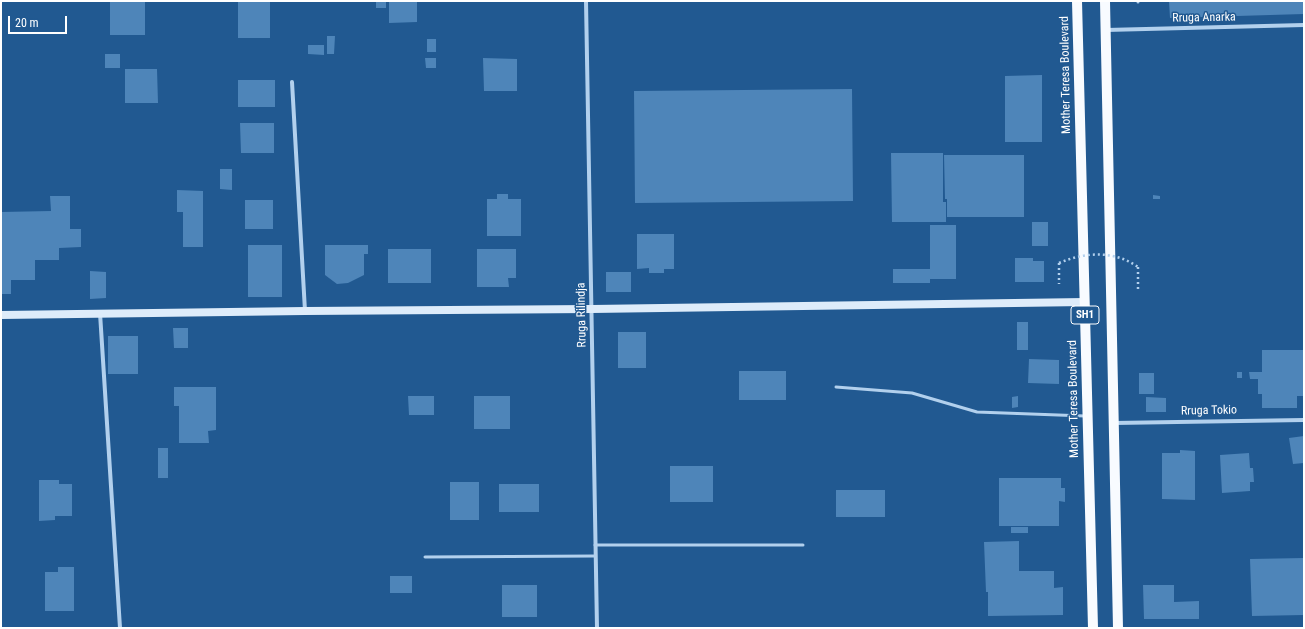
<!DOCTYPE html>
<style>
body{margin:0}
#map{position:relative;width:1305px;height:629px;overflow:hidden;background:#215991;font-family:"Roboto Condensed",sans-serif}
canvas{display:block}
.frame{position:absolute;inset:0;border:2px solid #fff;pointer-events:none}
.scale{position:absolute;left:8px;top:16px;width:59px;height:18px;box-sizing:border-box;border:2px solid #fff;border-top:0;padding-left:5px;font-size:12px;line-height:14px;white-space:nowrap;color:#fff;-webkit-text-stroke:3px #215991;paint-order:stroke}
</style>
<div id="map">
<canvas width="1305" height="629"></canvas>
<div class="frame"></div>
<div class="scale">20 m</div>
</div>
<script>
const ctx = document.querySelector('canvas').getContext('2d');
ctx.lineJoin = 'round';
function fill(path, color) {
  ctx.fillStyle = color;
  ctx.fill(path, 'evenodd');
}
function strokePath(path, color, width, dash) {
  ctx.strokeStyle = color;
  ctx.lineWidth = width;
  ctx.lineCap = dash ? 'butt' : 'round';
  ctx.setLineDash(dash || []);
  ctx.stroke(path);
}
function drawText(font, color, halo, rows, align = 'center') {
  ctx.font = font + ' "Roboto Condensed",sans-serif';
  ctx.lineWidth = 3;
  ctx.setLineDash([]);
  ctx.textBaseline = 'middle';
  ctx.strokeStyle = halo;
  ctx.fillStyle = color;
  for (const [text, x, y, turn = 0] of rows) {
    ctx.save();
    ctx.translate(x, y);
    ctx.rotate((+turn || 0) * Math.PI / 180);
    ctx.textAlign = isNaN(turn) ? turn : align;
    if (halo) ctx.strokeText(text, 0, 0);
    ctx.fillText(text, 0, 0);
    ctx.restore();
  }
}
fill(new Path2D(`
 M 110,1 L 145,1 L 145,35 L 110,35 Z
 M 238,1 L 270,1 L 270,38 L 238,38 Z
 M 376,1 L 386,1 L 386,8 L 376,8 Z
 M 389,1 L 417,1 L 417,22 L 389,23 Z
 M 1169,1 L 1304,1 L 1304,14 L 1170,18 Z
 M 327,36 L 335,36 L 334,54 L 327,54 Z
 M 427,39 L 436,39 L 436,52 L 427,52 Z
 M 308,45 L 324,45 L 324,55 L 308,54 Z
 M 105,54 L 120,54 L 120,68 L 105,68 Z
 M 425,58 L 436,58 L 436,68 L 426,68 Z
 M 483,58 L 517,59 L 517,91 L 484,91 Z
 M 125,69 L 157,69 L 158,103 L 125,103 Z
 M 1042,75 L 1042,142 L 1005,142 L 1005,76 Z
 M 238,80 L 275,80 L 275,107 L 238,107 Z
 M 852,89 L 853,201 L 635,203 L 634,91 Z
 M 240,123 L 274,123 L 274,153 L 241,153 Z
 M 891,153 L 943,153 L 943,202 L 946,202 L 946,222 L 892,222 Z
 M 944,155 L 1024,155 L 1024,217 L 947,217 L 947,199 L 945,199 Z
 M 220,169 L 232,169 L 232,190 L 220,189 Z
 M 177,190 L 203,191 L 203,247 L 183,247 L 183,212 L 177,212 Z
 M 497,194 L 508,194 L 508,199 L 521,199 L 521,236 L 487,236 L 487,199 L 497,199 Z
 M 1153,195 L 1160,196 L 1160,199 L 1153,199 Z
 M 50,196 L 70,196 L 70,229 L 81,229 L 81,247 L 59,248 L 59,260 L 35,260 L 35,280 L 11,280 L 11,294 L 1,294 L 1,212 L 51,211 Z
 M 245,200 L 273,200 L 273,229 L 245,229 Z
 M 1032,222 L 1048,222 L 1048,246 L 1032,246 Z
 M 930,225 L 956,225 L 956,279 L 930,279 L 930,283 L 893,283 L 893,269 L 930,269 Z
 M 637,234 L 674,234 L 674,269 L 664,269 L 664,273 L 649,273 L 649,268 L 637,269 Z
 M 248,245 L 282,245 L 282,297 L 248,297 Z
 M 325,245 L 368,245 L 368,254 L 364,254 L 364,275 L 348,283 L 337,284 L 325,275 Z
 M 388,249 L 431,249 L 431,283 L 388,283 Z
 M 477,249 L 516,249 L 516,278 L 508,278 L 509,287 L 477,287 Z
 M 1015,258 L 1033,258 L 1033,261 L 1044,261 L 1044,282 L 1015,282 Z
 M 90,271 L 106,272 L 106,298 L 90,299 Z
 M 606,272 L 631,272 L 631,292 L 606,292 Z
 M 1017,322 L 1028,322 L 1028,350 L 1017,350 Z
 M 173,328 L 188,328 L 188,348 L 174,348 Z
 M 618,332 L 646,332 L 646,368 L 618,368 Z
 M 108,336 L 138,336 L 138,374 L 108,374 Z
 M 1262,350 L 1304,350 L 1304,396 L 1297,396 L 1297,408 L 1262,408 L 1262,394 L 1258,394 L 1258,379 L 1250,379 L 1249,372 L 1262,372 Z
 M 1029,359 L 1059,360 L 1059,384 L 1028,383 Z
 M 739,371 L 786,371 L 786,400 L 739,400 Z
 M 1237,372 L 1242,372 L 1242,378 L 1237,378 Z
 M 1139,373 L 1154,373 L 1154,394 L 1139,394 Z
 M 174,387 L 216,387 L 216,430 L 208,431 L 209,443 L 179,443 L 179,406 L 174,406 Z
 M 408,396 L 434,396 L 434,415 L 409,415 Z
 M 474,396 L 510,396 L 510,429 L 474,429 Z
 M 1018,396 L 1018,407 L 1012,408 L 1012,397 Z
 M 1146,397 L 1166,398 L 1166,412 L 1146,412 Z
 M 1304,436 L 1304,463 L 1293,464 L 1289,438 Z
 M 158,448 L 168,448 L 168,478 L 158,478 Z
 M 1180,450 L 1195,451 L 1195,500 L 1162,499 L 1162,453 L 1180,453 Z
 M 1249,453 L 1250,468 L 1253,468 L 1254,482 L 1250,482 L 1250,491 L 1222,493 L 1220,455 Z
 M 670,466 L 713,466 L 713,502 L 670,502 Z
 M 999,478 L 1061,478 L 1061,488 L 1065,488 L 1065,502 L 1059,501 L 1059,526 L 999,526 Z
 M 39,480 L 59,480 L 59,484 L 72,484 L 72,516 L 55,516 L 55,520 L 39,521 Z
 M 450,482 L 479,482 L 479,520 L 450,520 Z
 M 499,484 L 539,484 L 539,512 L 499,512 Z
 M 836,490 L 885,490 L 885,517 L 836,517 Z
 M 1011,527 L 1028,527 L 1028,533 L 1011,533 Z
 M 1019,541 L 1019,571 L 1054,571 L 1054,588 L 1063,587 L 1063,615 L 988,616 L 988,592 L 986,592 L 984,542 Z
 M 1304,558 L 1304,615 L 1252,616 L 1250,559 Z
 M 58,567 L 74,567 L 74,611 L 45,611 L 45,572 L 58,572 Z
 M 390,576 L 412,576 L 412,593 L 390,593 Z
 M 502,585 L 537,585 L 537,617 L 502,617 Z
 M 1143,585 L 1174,585 L 1174,602 L 1199,601 L 1199,619 L 1144,619 Z`), '#4e85b9');
strokePath(new Path2D(`
 M 1059,263 L 1059,284
 M 1138,267 L 1138,289`), '#b2d0ed', 2.5, [2, 3]);
strokePath(new Path2D(`
 M 1138,1 L 1138,2
 M 836,387 L 912,393 L 977,412 L 1085,416
 M 595,545 L 803,545
 M 425,557 L 595,556`), '#b2d0ed', 3);
strokePath(new Path2D(`
 M 586,1 L 597,628
 M 1106,30 L 1304,25
 M 292,82 L 305,311
 M 100,313 L 120,628
 M 1114,423 L 1304,420`), '#b2d0ed', 4);
strokePath(new Path2D(`
 M 1,315 L 305,311 L 592,309 L 1085,302`), '#deecfa', 8);
strokePath(new Path2D(`
 M 1077,1 L 1093,628
 M 1105,1 L 1118,628`), '#f8fbff', 10);
strokePath(new Path2D(`
 M 1059,263 C 1085,252 1114,250 1138,267`), '#b2d0ed', 2.5, [2, 3]);
for (const [x, y, w] of [
 [1085,315,28]
]) {
  const box = new Path2D();
  box.roundRect(x - w / 2, y - 9, w, 18, 3);
  ctx.fillStyle = '#215991';
  ctx.fill(box);
  strokePath(box, '#fff', 1);
}
drawText('bold 11px', '#fff', null, [
 ["SH1",1085,315]
]);
drawText('12px', '#fff', '#215991', [
 ["Rruga Anarka",1204,18,-1],
 ["Mother Teresa Boulevard",1066,75,-91],
 ["Rruga Rilindja",582,315,-91],
 ["Mother Teresa Boulevard",1074,399,-91],
 ["Rruga Tokio",1209,411,-1]
]);
</script>
